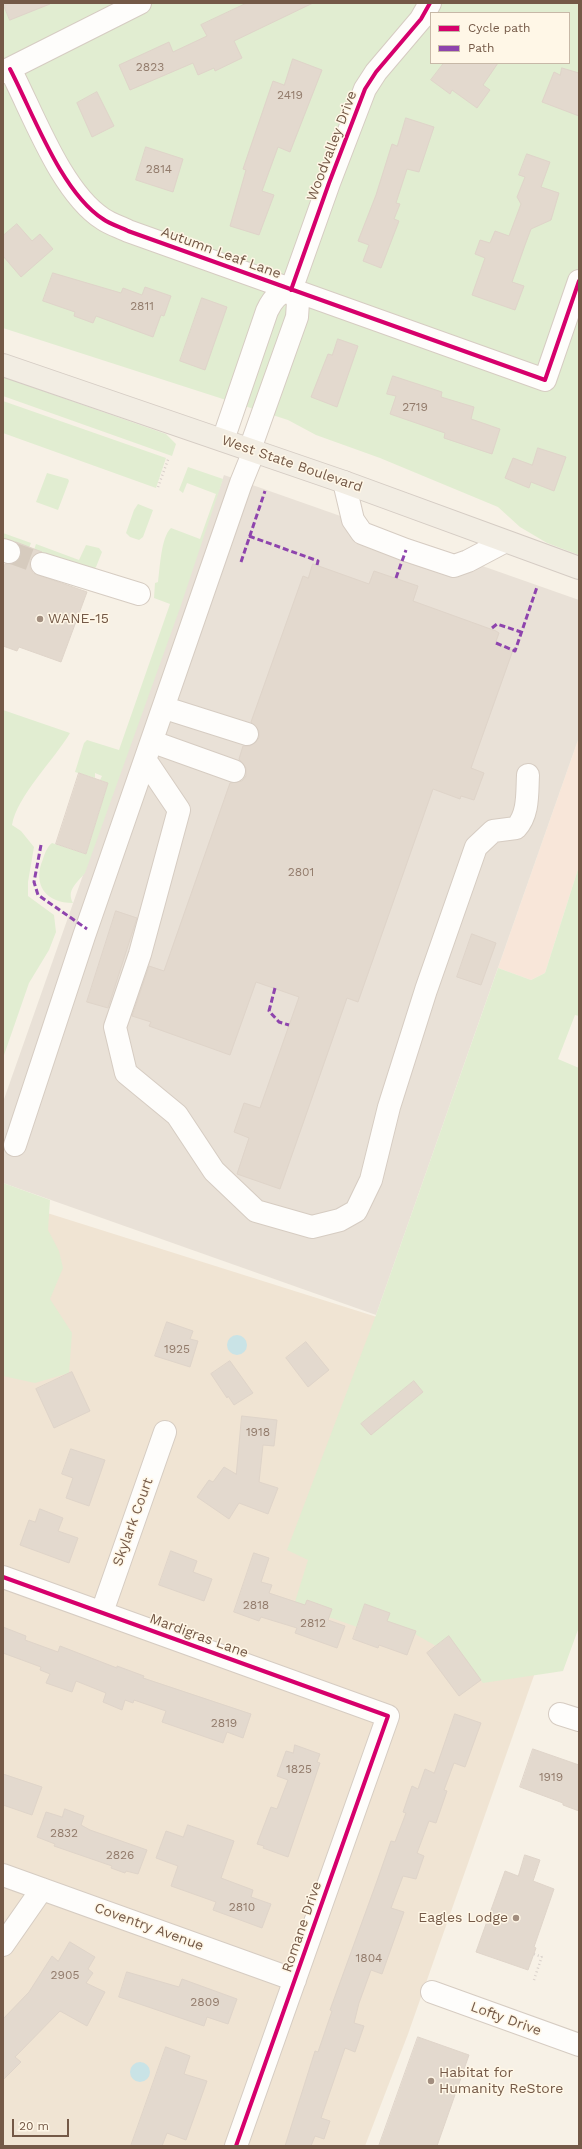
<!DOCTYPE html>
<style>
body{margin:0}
#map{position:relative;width:582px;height:2149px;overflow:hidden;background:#f7f1e6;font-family:"Work Sans",sans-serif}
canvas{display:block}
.frame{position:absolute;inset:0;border:4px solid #745947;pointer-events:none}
.legend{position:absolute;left:430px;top:12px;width:140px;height:52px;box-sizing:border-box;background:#fff7e7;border:1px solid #c7b8a7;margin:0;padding:5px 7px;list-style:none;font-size:12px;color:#745947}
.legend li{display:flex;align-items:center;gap:8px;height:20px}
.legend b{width:20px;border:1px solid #c7b8a7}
.scale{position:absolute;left:12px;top:2119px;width:57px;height:18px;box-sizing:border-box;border:2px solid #745947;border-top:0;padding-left:5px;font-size:12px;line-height:14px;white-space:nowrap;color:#745947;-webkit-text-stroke:3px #fff7e7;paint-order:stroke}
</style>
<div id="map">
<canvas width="582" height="2149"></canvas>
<div class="frame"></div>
<ul class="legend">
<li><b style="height:5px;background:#d6006c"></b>Cycle path</li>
<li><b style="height:5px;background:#8e44ad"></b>Path</li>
</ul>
<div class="scale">20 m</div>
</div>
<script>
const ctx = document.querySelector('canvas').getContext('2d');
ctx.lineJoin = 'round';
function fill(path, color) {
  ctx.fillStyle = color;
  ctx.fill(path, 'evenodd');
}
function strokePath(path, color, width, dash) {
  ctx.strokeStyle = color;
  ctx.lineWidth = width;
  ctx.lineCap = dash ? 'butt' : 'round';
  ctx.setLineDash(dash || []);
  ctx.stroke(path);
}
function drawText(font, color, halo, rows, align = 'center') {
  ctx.font = font + ' "Work Sans",sans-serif';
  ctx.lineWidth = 3;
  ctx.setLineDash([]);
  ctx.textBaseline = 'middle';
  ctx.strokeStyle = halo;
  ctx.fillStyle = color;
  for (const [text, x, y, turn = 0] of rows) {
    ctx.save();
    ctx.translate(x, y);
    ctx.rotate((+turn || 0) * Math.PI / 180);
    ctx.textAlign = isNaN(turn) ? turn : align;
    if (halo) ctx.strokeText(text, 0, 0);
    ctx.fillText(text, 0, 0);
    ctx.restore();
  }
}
fill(new Path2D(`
 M 3,1199 L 396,1323 L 538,1664 L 408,2034 L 365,2146 L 3,2146 Z`), '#f0e4d3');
fill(new Path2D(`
 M 579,737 L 579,866 L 545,973 L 531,980 L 498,968 Z`), '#f8e6d9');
fill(new Path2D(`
 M 224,475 L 579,600 L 579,737 L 376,1315 L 3,1183 L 3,1102 Z`), '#e9e1d7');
fill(new Path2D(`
 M 3,3 L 579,3 L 579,555 L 547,543 L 520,527 L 498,507 L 380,458 L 316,435 L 288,420 L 3,328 ZM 431,13 L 569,13 L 569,63 L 431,63 Z
 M 3,377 L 166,434 L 176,444 L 172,456 L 3,396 Z
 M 3,401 L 166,458 L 156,488 L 3,433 Z
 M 188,467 L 223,479 L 180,608 L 85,873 C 77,883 66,890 73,903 C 46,903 32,885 43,859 C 45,853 47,847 52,843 L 86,854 L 108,783 L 100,780 L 102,776 L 95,773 L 95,778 L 75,772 L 84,743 L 87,740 L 119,750 L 170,604 L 154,598 L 155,583 L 158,582 C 160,568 161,537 171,528 L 200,539 L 216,494 L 187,483 L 183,493 L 179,490 Z
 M 47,473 L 68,479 L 69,481 L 58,510 L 36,502 Z
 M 138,504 L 153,510 L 143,537 L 139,540 L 130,537 L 126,533 L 134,510 Z
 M 3,533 L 31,543 L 29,548 L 18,544 L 16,549 L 3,544 Z
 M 36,544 L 79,560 L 86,545 L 99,548 L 102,552 L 96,567 L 92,571 L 34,550 Z
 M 3,710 L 70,733 C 54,760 17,796 12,825 L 21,831 L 34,847 L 28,882 L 28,896 L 54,915 L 56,932 L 49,950 L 29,983 L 3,1058 Z
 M 579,866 L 579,1016 L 575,1015 L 558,1059 L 579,1068 L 579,1627 L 563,1671 L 483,1683 L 448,1638 L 436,1646 L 415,1634 L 416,1630 L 360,1628 L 294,1605 L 308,1560 L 287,1550 L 376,1315 L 498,968 L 531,980 L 545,973 Z
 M 3,1183 L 50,1200 L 48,1230 L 59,1251 L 63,1268 L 50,1299 L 72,1333 L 69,1373 L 35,1383 L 3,1376 Z`), '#e1edd1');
fill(new Path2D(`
 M227 1345a10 10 0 1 1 20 0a10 10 0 1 1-20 0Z
 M130 2072a10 10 0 1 1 20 0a10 10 0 1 1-20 0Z`), '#c9e3e6');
const building = new Path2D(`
 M 3,3 L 50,3 L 50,4 L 10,20 Z
 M 247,3 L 313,3 L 234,41 L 242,58 L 215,71 L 214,68 L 198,75 L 193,63 L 130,90 L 119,65 L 169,42 L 173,52 L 207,36 L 201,25 Z
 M 293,59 L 322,70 L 290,152 L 278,147 L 262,191 L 274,195 L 259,235 L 230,226 L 246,170 L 243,169 L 273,81 L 284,85 Z
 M 444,63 L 498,63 L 483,85 L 490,90 L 477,108 L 452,90 L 450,94 L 431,80 Z
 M 562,68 L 579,73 L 579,116 L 542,102 L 554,72 L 560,75 Z
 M 97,92 L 114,126 L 92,137 L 77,103 Z
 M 406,118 L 434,127 L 419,172 L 407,169 L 396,203 L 400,204 L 394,219 L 399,221 L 381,268 L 363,261 L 369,245 L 358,241 L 376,195 L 392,144 L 397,146 Z
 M 146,147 L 183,159 L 173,192 L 136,180 Z
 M 527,154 L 550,162 L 541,187 L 559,193 L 551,220 L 531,229 L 525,245 L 512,282 L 524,286 L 515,310 L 472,295 L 485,258 L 475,254 L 480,240 L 490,243 L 495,231 L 509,236 L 521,204 L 517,197 L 525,177 L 519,175 Z
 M 17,224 L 32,241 L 40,234 L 53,249 L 21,277 L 3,256 L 3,236 Z
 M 53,273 L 121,293 L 123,288 L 142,295 L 145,287 L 171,296 L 164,316 L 161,315 L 153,337 L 96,316 L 93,323 L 74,316 L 75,312 L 43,301 Z
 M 202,298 L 227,307 L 205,370 L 180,361 Z
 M 338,339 L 358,346 L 337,407 L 311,397 L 328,354 L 332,355 Z
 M 393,376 L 442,392 L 441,397 L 474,407 L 471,419 L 500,429 L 492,454 L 444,438 L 445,433 L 390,414 L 396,396 L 387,394 Z
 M 538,448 L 566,457 L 554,491 L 531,482 L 529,488 L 505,478 L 513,458 L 532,465 Z
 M 16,542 L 42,552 L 34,555 L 30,560 L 30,567 L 33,573 L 87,592 L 61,662 L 19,647 L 17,651 L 3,646 L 3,568 L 5,564 L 12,564 L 21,556 L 21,549 Z
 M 313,564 L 369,584 L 374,571 L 418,586 L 413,601 L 496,631 L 499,633 L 495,644 L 513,650 L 471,768 L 484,773 L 474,800 L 461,796 L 460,799 L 433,789 L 358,1002 L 347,998 L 280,1189 L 237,1174 L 249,1138 L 234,1132 L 244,1103 L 260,1108 L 299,997 L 256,982 L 230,1055 L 149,1026 L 151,1022 L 132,1016 L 149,966 L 164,971 L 230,783 L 242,781 L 246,776 L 246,768 L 239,759 L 243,746 L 250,746 L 259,738 L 259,731 L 251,722 L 303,576 L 308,578 Z
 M 79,773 L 108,783 L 86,854 L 56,844 Z
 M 116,911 L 137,918 L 108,1008 L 87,1002 Z
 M 472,934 L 496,943 L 481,985 L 457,977 Z
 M 167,1322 L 193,1331 L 190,1339 L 198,1341 L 190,1367 L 155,1356 Z
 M 306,1342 L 329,1370 L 308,1387 L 286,1358 Z
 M 230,1361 L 253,1393 L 234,1405 L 228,1396 L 227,1398 L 211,1374 Z
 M 72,1372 L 90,1411 L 54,1428 L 36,1389 Z
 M 414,1381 L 423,1392 L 371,1435 L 361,1424 Z
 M 242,1416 L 277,1420 L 274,1446 L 263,1445 L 259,1482 L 278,1488 L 268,1514 L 239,1503 L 229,1519 L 197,1497 L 209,1480 L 213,1482 L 224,1467 L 236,1474 Z
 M 71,1449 L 105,1460 L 89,1506 L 66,1498 L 73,1478 L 62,1474 Z
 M 40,1509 L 63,1518 L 58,1531 L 78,1538 L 69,1563 L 20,1545 L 29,1520 L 35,1522 Z
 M 171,1551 L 197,1561 L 193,1572 L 212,1579 L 204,1601 L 159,1585 Z
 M 254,1553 L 269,1558 L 261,1582 L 272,1585 L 269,1593 L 305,1605 L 307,1600 L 332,1609 L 328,1620 L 345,1626 L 337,1648 L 295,1633 L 297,1628 L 261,1617 L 259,1621 L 234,1612 Z
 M 365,1604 L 390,1613 L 387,1621 L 416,1631 L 407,1655 L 379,1645 L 378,1648 L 353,1639 Z
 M 3,1627 L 26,1636 L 25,1640 L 58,1652 L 60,1646 L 117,1668 L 117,1666 L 144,1676 L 143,1678 L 251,1714 L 243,1738 L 227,1732 L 223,1743 L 162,1722 L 166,1711 L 134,1700 L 133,1703 L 125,1700 L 122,1710 L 103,1702 L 106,1693 L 76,1681 L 72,1692 L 46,1683 L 50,1674 L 40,1670 L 41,1667 L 3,1653 Z
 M 449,1636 L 481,1680 L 459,1696 L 427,1653 Z
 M 455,1714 L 481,1723 L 465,1767 L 454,1763 L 444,1790 L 447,1791 L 436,1823 L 429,1821 L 417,1853 L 424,1856 L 416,1879 L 403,1876 L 391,1908 L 404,1912 L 382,1974 L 371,1970 L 359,2003 L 354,2023 L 364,2026 L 355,2052 L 345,2048 L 321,2118 L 330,2121 L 324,2139 L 315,2136 L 311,2146 L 285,2146 L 315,2051 L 318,2052 L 332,2011 L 330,2010 L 377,1881 L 391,1841 L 395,1842 L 406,1813 L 403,1812 L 412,1786 L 418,1789 L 425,1769 L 434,1773 Z
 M 295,1745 L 320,1754 L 317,1762 L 320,1763 L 288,1857 L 263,1848 L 264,1846 L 257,1844 L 271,1807 L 277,1809 L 288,1780 L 277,1776 L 286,1751 L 293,1753 Z
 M 533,1749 L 579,1765 L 579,1811 L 563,1805 L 563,1803 L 520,1787 Z
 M 3,1774 L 42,1787 L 32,1815 L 3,1805 Z
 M 65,1809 L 84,1816 L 81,1825 L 90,1830 L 147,1850 L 138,1874 L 126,1871 L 125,1873 L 111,1868 L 112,1866 L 54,1846 L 55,1844 L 37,1837 L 46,1812 L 62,1817 Z
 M 188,1825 L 234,1841 L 221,1878 L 253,1890 L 251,1897 L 271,1904 L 262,1928 L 213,1910 L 216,1902 L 171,1886 L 178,1866 L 156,1858 L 166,1831 L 183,1837 Z
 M 525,1855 L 540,1860 L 533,1881 L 554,1889 L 534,1947 L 536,1948 L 528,1970 L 476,1952 L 505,1871 L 518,1876 Z
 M 70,1942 L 95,1957 L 88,1969 L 93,1973 L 86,1983 L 105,1992 L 87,2026 L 60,2011 L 15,2057 L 21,2062 L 3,2080 L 3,2019 L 29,1992 L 52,1956 L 58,1961 Z
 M 127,1972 L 179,1987 L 182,1979 L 237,1999 L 228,2024 L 207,2017 L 204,2026 L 119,1997 Z
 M 418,2037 L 469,2055 L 437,2146 L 379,2146 Z
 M 166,2047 L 190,2056 L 184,2074 L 207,2081 L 186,2140 L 167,2133 L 162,2146 L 131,2146 Z`);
fill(building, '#e3d9ce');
strokePath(building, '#dfd4c9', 1);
strokePath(new Path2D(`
 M 9,552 L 42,564`), '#d6cbbe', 22, [22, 11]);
const minor = new Path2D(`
 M 10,69 C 33,113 61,192 103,219 C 110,224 120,227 128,231 L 545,380 L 579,281
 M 3,72 L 140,3
 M 291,290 L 329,183 L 365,89 L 376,72 L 421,19 L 430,3
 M 223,440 L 267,311 C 272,300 279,291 291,290
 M 250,449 L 297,317 L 298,302 L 291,290
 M 344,482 L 353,520 L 362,533 L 406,550 L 454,566 L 468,561 L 504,542
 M 3,550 L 9,552
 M 42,564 L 139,594
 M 165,708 L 247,734
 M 153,742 L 234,771
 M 146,761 L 179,810 L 140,954 L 115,1027 L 126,1073 L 177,1115 L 214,1171 L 256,1211 L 312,1227 L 340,1220 L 356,1211 L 371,1180 L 389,1107 L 426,990 L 476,847 L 493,831 L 516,828 C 529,814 527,793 528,775
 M 15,1145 L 84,936 L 241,483 L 254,451
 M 3,1577 L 388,1716 L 236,2146
 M 102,1612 L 165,1432
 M 560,1714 L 579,1720
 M 3,1875 L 295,1980
 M 3,1945 L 42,1889
 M 432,1992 L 579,2045`);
const major = new Path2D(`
 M 3,365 L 344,482 L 579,568`);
strokePath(minor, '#d6ccc2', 24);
strokePath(major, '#d5ccc4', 24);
strokePath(new Path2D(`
 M 158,487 L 169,457
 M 534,1954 L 542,1957
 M 534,1980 L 542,1956`), '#d9d1cb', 2.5, [1, 3]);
strokePath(minor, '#fefdfb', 22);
strokePath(major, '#f2ede3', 22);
strokePath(new Path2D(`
 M 249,536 L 318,561 L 317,565
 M 241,562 L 265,491
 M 396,578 L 406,550
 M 492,628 L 497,624 L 521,632
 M 496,643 L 515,651 L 537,587
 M 41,845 L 34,882 L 38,895 L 87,929
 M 275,988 L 269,1011 L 279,1022 L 289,1025`), '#8e44ad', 3, [6, 3]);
strokePath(new Path2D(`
 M 10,69 C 33,113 61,192 103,219 C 110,224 120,227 128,231 L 545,380 L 579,281
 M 291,290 L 329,183 L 365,89 L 376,72 L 421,19 L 430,3
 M 3,1577 L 388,1716 L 236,2146`), '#d6006c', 4);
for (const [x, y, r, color] of [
 [40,619,4,"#a28e7f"],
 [516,1918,4,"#a28e7f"],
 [431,2081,4,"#a28e7f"]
]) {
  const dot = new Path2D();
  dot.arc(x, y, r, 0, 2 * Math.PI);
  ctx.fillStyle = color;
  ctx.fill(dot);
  strokePath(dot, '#fff7e7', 1.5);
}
drawText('12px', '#927b6b', null, [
 ["2823",150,67],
 ["2419",290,95],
 ["2814",159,169],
 ["2811",142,306],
 ["2719",415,407],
 ["2801",301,872],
 ["1925",177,1349],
 ["1918",258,1432],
 ["2818",256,1605],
 ["2812",313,1623],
 ["2819",224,1723],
 ["1825",299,1769],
 ["1919",551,1777],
 ["2832",64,1833],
 ["2826",120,1855],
 ["2810",242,1907],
 ["1804",369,1958],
 ["2905",65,1975],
 ["2809",205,2002]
]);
drawText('14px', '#745947', '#fff7e7', [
 ["Woodvalley Drive",332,146,-69],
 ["Autumn Leaf Lane",221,253,20],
 ["West State Boulevard",292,464,19],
 ["Skylark Court",133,1522,-70],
 ["Mardigras Lane",199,1636,20],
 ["Coventry Avenue",149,1927,20],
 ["Romane Drive",302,1927,-71],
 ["Lofty Drive",506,2019,20]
]);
drawText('14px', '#745947', '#fff7e7', [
 ["WANE-15",48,619],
 ["Eagles Lodge",508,1918,"right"],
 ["Habitat for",439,2073],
 ["Humanity ReStore",439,2089]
], 'left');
</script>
